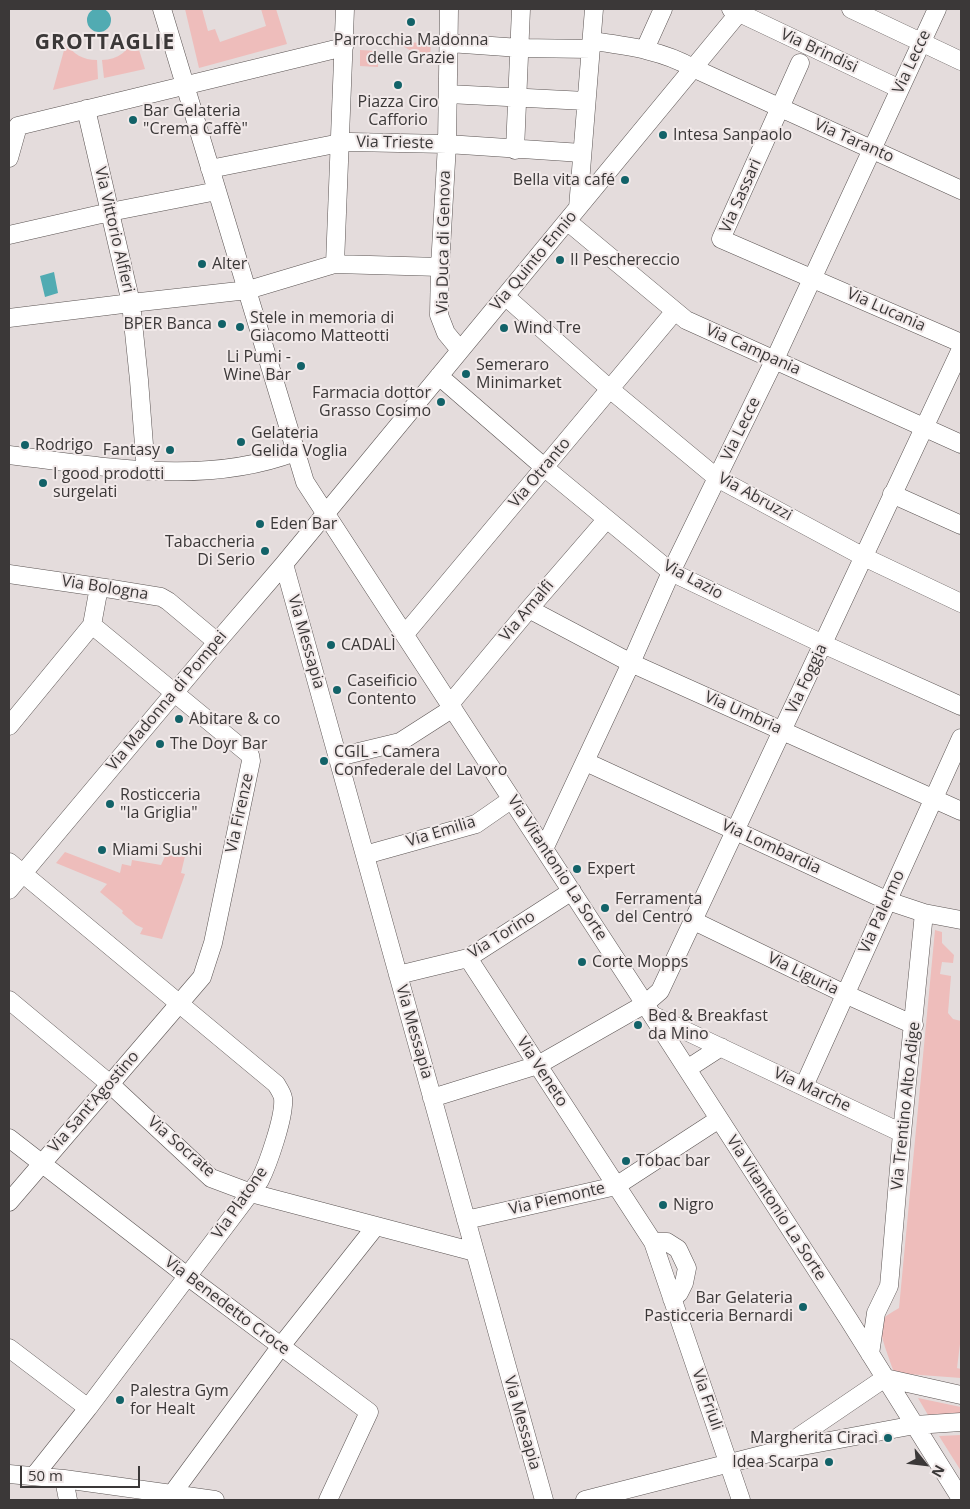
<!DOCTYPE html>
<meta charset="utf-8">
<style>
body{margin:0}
#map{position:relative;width:970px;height:1509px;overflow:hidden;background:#e4dcdc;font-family:"Open Sans",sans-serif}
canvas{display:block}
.frame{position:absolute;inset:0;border:10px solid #3b3838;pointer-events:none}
.north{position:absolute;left:900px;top:1439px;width:50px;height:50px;-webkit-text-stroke:4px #f1e9e9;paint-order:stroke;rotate:119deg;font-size:14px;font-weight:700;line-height:20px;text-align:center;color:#3b3838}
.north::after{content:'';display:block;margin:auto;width:18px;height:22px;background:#3b3838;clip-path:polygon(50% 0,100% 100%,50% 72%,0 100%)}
.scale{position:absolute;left:20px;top:1466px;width:120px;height:22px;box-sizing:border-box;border:2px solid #3b3838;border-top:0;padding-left:6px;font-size:15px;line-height:18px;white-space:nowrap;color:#3b3838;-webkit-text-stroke:4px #f1e9e9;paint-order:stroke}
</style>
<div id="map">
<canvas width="970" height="1509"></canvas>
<div class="frame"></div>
<div class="north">N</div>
<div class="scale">50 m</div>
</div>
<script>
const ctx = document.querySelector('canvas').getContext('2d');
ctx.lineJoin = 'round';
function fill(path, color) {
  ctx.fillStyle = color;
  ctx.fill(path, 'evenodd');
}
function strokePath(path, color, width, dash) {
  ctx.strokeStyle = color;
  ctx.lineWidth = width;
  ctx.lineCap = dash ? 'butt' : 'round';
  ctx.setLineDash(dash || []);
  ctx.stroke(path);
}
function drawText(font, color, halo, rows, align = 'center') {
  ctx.font = font + ' "Open Sans",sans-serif';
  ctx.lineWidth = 4;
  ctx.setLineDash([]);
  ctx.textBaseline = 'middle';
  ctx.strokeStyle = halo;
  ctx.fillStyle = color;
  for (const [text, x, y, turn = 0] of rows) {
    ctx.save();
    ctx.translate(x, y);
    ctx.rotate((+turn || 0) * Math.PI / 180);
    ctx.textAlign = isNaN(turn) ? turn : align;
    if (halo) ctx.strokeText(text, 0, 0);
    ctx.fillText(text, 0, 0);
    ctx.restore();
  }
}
fill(new Path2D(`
 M 185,9 L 202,9 L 208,31 L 215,29 L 220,42 L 266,26 L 261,9 L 276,9 L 287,44 L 199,68 Z
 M 135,37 L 145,69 L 104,78 L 102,60 C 118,60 129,50 135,37 Z
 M 394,42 L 431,43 L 430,56 L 418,55 L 401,45 L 394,45 Z
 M 66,43 C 73,54 83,60 97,60 L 98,79 L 53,90 Z
 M 360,50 L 378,51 L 378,67 L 360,66 Z
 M 169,848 L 186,852 L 181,873 L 185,874 L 162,939 L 140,934 L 143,928 L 136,925 L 122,913 L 123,911 L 100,892 L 107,884 L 56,863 L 65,852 L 120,873 L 122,864 L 131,866 L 132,860 L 161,865 Z
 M 935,930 L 942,932 L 942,943 L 954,955 L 953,963 L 942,962 L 940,974 L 951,976 L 948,1013 L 953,1019 L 961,1021 L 961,1336 L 957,1368 L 961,1369 L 961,1378 L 894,1373 C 891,1362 878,1333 881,1323 C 883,1316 893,1312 899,1308 Z
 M 918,1398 L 961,1407 L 961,1413 L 928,1415 Z
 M 961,1435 L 961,1471 L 939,1436 Z`), '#eebdbb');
fill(new Path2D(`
 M87 20a12 12 0 1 1 24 0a12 12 0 1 1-24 0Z
 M 54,272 L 58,293 L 45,297 L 40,276 Z`), '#51abb2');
const minor = new Path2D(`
 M 162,9 L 305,482 L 645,1004 L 849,1320 L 961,1499
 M 449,9 L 447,144 L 440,267 L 439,315 L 446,333 L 460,350
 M 731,9 L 900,89
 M 851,9 L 961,61
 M 592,41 C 627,46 662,50 693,68 L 961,190
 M 449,43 L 520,48 L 591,49
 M 645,49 L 663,9
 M 800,63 L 721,239 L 961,343
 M 448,94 L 586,101
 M 86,109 L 131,303 L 139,380 L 146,471
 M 515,150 L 521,9
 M 9,158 L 18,126 L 344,47
 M 210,169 L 340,143 L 350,142 L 447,144 L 582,153
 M 578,208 L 594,9
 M 567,221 L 686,320 L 961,444
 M 9,235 L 110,212 L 217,191
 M 335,264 L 345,9
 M 505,296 L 611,390 L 717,478 L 864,557 L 961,603
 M 9,318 L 131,303 L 248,290 L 335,264 L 440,267
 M 439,376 L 545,468 L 671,572 L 823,644 L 961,706
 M 9,455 C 104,466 202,487 295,452
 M 892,494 L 961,525
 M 284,564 L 544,1500
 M 9,574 L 112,589 L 161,597 L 168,601 L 217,642
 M 529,609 L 631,663 L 961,811
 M 92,625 L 99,587
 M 405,634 L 675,311
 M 450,704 L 529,609 L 606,520
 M 9,726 L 92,625 L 250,755 L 251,761 L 213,943 L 202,977 L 9,1202
 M 338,757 L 400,742 L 453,708
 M 586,762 L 888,901 L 924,913 L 961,920
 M 544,849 L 631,663 L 671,572 L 775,359 L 937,9
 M 365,855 L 476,824 L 512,799
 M 9,862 L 276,1084 C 279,1089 282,1093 283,1098 C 285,1116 268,1164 260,1180 L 88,1408 L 34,1476
 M 9,890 L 217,642 L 284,564 L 742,9
 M 694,921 L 845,994 L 914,1025
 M 468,958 L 653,1242 L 741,1500
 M 398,975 L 468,958 L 572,891
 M 9,1000 L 110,1084 L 211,1178 L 251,1193 L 475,1252
 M 652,1015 L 902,1133
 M 687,1069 L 721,1047
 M 804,1086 L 961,738
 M 432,1098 L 538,1065 L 645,1004 L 660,991 L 961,349
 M 9,1138 L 187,1276 L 369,1412 L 328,1500
 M 466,1220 L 616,1186 L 719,1119
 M 653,1242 L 667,1242 L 678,1249 L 687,1268 L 684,1283 L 679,1293 L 672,1299
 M 9,1348 L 88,1408
 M 870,1354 L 876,1313 L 889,1286 L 890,1275 L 902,1133 L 924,913
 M 785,1446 L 885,1378 L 961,1395
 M 9,1474 L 64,1479 L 215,1500
 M 64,1479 L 68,1500
 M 172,1494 L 281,1346 L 376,1226
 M 585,1500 L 781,1450 L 915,1425 L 961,1422`);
strokePath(minor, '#5b5453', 19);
strokePath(minor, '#fff', 18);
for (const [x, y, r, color] of [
 [411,22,5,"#126268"],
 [398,85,5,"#126268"],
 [133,120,5,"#126268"],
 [663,135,5,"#126268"],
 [625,180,5,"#126268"],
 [560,260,5,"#126268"],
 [202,264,5,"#126268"],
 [222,324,5,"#126268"],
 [240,327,5,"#126268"],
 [504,328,5,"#126268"],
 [301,366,5,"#126268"],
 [466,374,5,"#126268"],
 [441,402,5,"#126268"],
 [241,442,5,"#126268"],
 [25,445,5,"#126268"],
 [170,450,5,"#126268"],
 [43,483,5,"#126268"],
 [260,524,5,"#126268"],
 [265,551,5,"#126268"],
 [331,645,5,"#126268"],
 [337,690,5,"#126268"],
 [179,719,5,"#126268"],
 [160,744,5,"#126268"],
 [324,761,5,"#126268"],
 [110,804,5,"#126268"],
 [102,850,5,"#126268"],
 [577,869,5,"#126268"],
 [605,908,5,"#126268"],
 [582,962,5,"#126268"],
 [638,1025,5,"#126268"],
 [626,1161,5,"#126268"],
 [663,1205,5,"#126268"],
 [803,1307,5,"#126268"],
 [120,1400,5,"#126268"],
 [888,1438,5,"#126268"],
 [829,1462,5,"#126268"]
]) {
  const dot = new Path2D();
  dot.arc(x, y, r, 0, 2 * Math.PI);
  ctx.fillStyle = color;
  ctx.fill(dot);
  strokePath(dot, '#f1e9e9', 2);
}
drawText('16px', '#3b3838', '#f1e9e9', [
 ["Parrocchia Madonna",411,40,"center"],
 ["delle Grazie",411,58,"center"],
 ["Piazza Ciro",398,102,"center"],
 ["Cafforio",398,120,"center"],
 ["Bar Gelateria",143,111],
 ["\"Crema Caffè\"",143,129],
 ["Intesa Sanpaolo",673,135],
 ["Bella vita café",615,180,"right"],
 ["Il Peschereccio",570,260],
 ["Alter",212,264],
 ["Stele in memoria di",250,318],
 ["Giacomo Matteotti",250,336],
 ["BPER Banca",212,324,"right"],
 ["Wind Tre",514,328],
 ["Li Pumi -",291,357,"right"],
 ["Wine Bar",291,375,"right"],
 ["Semeraro",476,365],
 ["Minimarket",476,383],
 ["Farmacia dottor",431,393,"right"],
 ["Grasso Cosimo",431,411,"right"],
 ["Gelateria",251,433],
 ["Gelida Voglia",251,451],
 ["Rodrigo",35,445],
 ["Fantasy",160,450,"right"],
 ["I good prodotti",53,474],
 ["surgelati",53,492],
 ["Eden Bar",270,524],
 ["Tabaccheria",255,542,"right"],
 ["Di Serio",255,560,"right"],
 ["CADALÌ",341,645],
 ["Caseificio",347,681],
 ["Contento",347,699],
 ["Abitare & co",189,719],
 ["The Doyr Bar",170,744],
 ["CGIL - Camera",334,752],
 ["Confederale del Lavoro",334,770],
 ["Rosticceria",120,795],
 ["\"la Griglia\"",120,813],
 ["Miami Sushi",112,850],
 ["Expert",587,869],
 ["Ferramenta",615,899],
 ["del Centro",615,917],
 ["Corte Mopps",592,962],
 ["Bed & Breakfast",648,1016],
 ["da Mino",648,1034],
 ["Tobac bar",636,1161],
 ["Nigro",673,1205],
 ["Bar Gelateria",793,1298,"right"],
 ["Pasticceria Bernardi",793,1316,"right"],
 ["Palestra Gym",130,1391],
 ["for Healt",130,1409],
 ["Margherita Ciracì",878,1438,"right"],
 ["Idea Scarpa",819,1462,"right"]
], 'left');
drawText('16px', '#3b3838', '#f1e9e9', [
 ["Via Brindisi",819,51,25],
 ["Via Lecce",912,62,-65],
 ["Via Taranto",854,141,24],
 ["Via Trieste",395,143,1],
 ["Via Sassari",741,196,-66],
 ["Via Vittorio Alfieri",114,230,77],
 ["Via Duca di Genova",444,242,-89],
 ["Via Quinto Ennio",534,261,-50],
 ["Via Lucania",886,310,24],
 ["Via Campania",753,350,24],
 ["Via Lecce",741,429,-64],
 ["Via Otranto",540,473,-50],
 ["Via Abruzzi",755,497,29],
 ["Via Lazio",693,580,28],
 ["Via Bologna",105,588,9],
 ["Via Amalfi",527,611,-50],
 ["Via Messapia",306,642,74],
 ["Via Foggia",807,679,-65],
 ["Via Madonna di Pompei",167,701,-50],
 ["Via Umbria",743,713,24],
 ["Via Firenze",240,813,-78],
 ["Via Emilia",441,832,-17],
 ["Via Lombardia",771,847,25],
 ["Via Vitantonio La Sorte",557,868,57],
 ["Via Palermo",882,912,-66],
 ["Via Torino",502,935,-32],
 ["Via Liguria",803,974,26],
 ["Via Messapia",414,1032,74],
 ["Via Veneto",542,1072,57],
 ["Via Marche",812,1090,25],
 ["Via Sant'Agostino",94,1102,-49],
 ["Via Trentino Alto Adige",906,1106,-84],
 ["Via Socrate",181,1147,41],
 ["Via Piemonte",557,1199,-13],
 ["Via Platone",240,1203,-55],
 ["Via Vitantonio La Sorte",776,1208,57],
 ["Via Benedetto Croce",227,1306,37],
 ["Via Friuli",707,1400,71],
 ["Via Messapia",522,1423,74]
]);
ctx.letterSpacing = '1px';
drawText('bold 21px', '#3b3838', '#f1e9e9', [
 ["GROTTAGLIE",105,43]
]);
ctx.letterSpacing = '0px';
</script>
